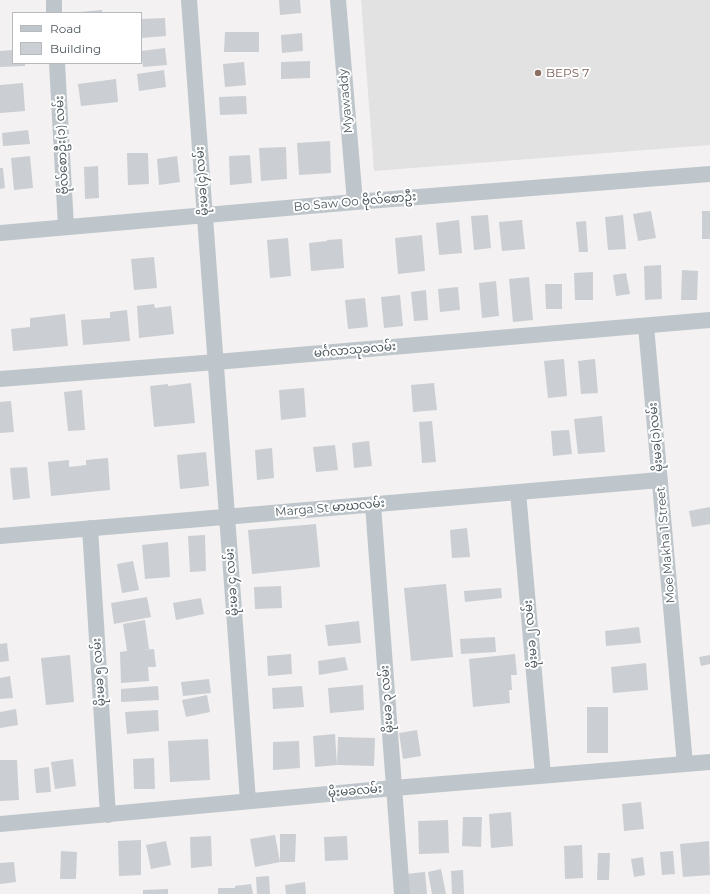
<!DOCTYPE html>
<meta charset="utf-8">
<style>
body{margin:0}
#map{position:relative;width:710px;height:894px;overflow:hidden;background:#f3f1f1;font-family:Montserrat,sans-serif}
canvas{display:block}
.legend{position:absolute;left:12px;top:12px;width:130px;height:52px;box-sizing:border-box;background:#fff;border:1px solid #b7bbbe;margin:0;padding:5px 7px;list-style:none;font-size:12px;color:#4a565c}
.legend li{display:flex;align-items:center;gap:8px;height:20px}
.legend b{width:20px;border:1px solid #b7bbbe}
</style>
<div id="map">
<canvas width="710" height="894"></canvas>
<ul class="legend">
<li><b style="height:5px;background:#bec6cb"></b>Road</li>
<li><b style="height:11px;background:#cbced2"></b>Building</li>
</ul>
</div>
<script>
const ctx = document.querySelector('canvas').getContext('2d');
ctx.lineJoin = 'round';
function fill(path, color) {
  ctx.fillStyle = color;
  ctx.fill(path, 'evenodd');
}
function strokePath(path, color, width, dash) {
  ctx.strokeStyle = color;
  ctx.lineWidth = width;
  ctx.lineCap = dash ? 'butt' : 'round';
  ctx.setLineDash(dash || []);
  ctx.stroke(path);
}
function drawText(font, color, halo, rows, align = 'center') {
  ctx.font = font + ' Montserrat,"Noto Sans Myanmar",sans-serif';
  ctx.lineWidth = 4;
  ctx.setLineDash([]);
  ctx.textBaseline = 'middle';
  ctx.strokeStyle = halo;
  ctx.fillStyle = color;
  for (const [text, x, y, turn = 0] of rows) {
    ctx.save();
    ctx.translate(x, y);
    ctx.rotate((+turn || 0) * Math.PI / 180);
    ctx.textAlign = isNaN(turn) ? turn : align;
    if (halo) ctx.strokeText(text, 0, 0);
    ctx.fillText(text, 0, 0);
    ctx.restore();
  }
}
fill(new Path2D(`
 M 361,0 L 710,0 L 710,145 L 374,171 Z`), '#e3e2e2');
fill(new Path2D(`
 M 279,0 L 300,0 L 301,13 L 280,15 Z
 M 102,10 L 102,13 L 79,13 L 79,12 Z
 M 165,18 L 166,36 L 141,38 L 141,19 Z
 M 225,32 L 259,32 L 259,52 L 224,52 Z
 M 302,33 L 303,51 L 282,53 L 281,35 Z
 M 165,48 L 167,65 L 143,67 L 141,51 Z
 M 13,50 L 13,63 L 25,63 L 25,66 L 0,67 L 0,51 Z
 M 310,61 L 310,78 L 281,79 L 281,62 Z
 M 244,62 L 246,85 L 225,87 L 223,64 Z
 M 164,70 L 166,87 L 139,91 L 137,74 Z
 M 116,79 L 118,102 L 81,106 L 78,84 Z
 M 23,83 L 25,111 L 0,113 L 0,85 Z
 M 246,96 L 247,114 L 220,115 L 219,97 Z
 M 28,130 L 30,144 L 3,146 L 2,133 Z
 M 330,141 L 331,173 L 299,175 L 297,143 Z
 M 286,147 L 287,179 L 261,181 L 259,148 Z
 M 127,153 L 148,153 L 149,184 L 128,185 Z
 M 250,155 L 252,183 L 230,185 L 229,156 Z
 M 30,156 L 33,188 L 14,190 L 11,158 Z
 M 177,156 L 180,182 L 159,185 L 157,159 Z
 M 98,166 L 99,198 L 85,199 L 84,167 Z
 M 0,168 L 3,168 L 5,188 L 0,189 Z
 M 651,211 L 656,238 L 638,241 L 633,214 Z
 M 702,211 L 710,211 L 710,239 L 702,239 Z
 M 488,215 L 491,248 L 474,250 L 471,216 Z
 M 623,215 L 626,249 L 608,250 L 605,217 Z
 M 459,220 L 462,253 L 439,255 L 436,223 Z
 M 522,220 L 525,249 L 502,251 L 499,222 Z
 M 586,221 L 588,252 L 579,252 L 576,222 Z
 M 422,235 L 425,271 L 398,274 L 395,238 Z
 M 288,238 L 291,276 L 270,278 L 267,240 Z
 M 342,239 L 344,268 L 311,271 L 309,243 L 327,241 L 327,240 Z
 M 154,257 L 157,288 L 134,290 L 131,259 Z
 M 661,265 L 662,299 L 645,300 L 644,266 Z
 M 682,270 L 698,271 L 697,300 L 681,300 Z
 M 593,272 L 593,300 L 575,300 L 574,273 Z
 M 626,273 L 630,294 L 616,296 L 613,275 Z
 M 529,277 L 533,320 L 513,322 L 509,279 Z
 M 496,281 L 499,316 L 482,318 L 479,283 Z
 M 545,284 L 562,284 L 562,309 L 546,309 Z
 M 458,287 L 460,310 L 440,312 L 438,289 Z
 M 426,290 L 428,320 L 414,321 L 411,292 Z
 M 400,295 L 403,326 L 384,328 L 381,297 Z
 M 365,298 L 368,327 L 348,329 L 345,300 Z
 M 154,304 L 155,308 L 171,306 L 174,334 L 139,338 L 137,306 Z
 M 127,310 L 130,341 L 83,345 L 81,320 L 110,318 L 110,312 Z
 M 65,314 L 68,346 L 13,351 L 11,329 L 30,327 L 30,318 Z
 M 564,359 L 567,396 L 548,398 L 544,361 Z
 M 595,359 L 598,393 L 581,394 L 578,361 Z
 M 191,383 L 195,423 L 154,427 L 150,386 L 168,384 L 168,386 Z
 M 434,383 L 437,410 L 413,412 L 411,385 Z
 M 304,388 L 306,417 L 281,420 L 279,390 Z
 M 82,390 L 85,430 L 68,431 L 64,392 Z
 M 11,401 L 14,432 L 0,433 L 0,402 Z
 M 602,416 L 605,452 L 578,454 L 574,419 Z
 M 432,421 L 436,462 L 422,463 L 419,422 Z
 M 569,430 L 572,454 L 553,456 L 551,431 Z
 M 369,441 L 372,466 L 354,468 L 352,443 Z
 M 335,445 L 338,470 L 316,472 L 313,447 Z
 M 272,448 L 274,478 L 257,480 L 255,450 Z
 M 206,452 L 209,486 L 180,489 L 177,455 Z
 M 108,458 L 110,490 L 51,496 L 48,462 L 69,460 L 69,467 L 86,465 L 86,460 Z
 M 27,467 L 30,498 L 13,500 L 10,468 Z
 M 710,507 L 710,524 L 692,527 L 689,511 Z
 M 316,524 L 320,567 L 252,574 L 248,530 Z
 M 467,528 L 470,557 L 452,558 L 450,530 Z
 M 205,535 L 206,571 L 190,572 L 188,536 Z
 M 168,542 L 170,577 L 145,579 L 142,545 Z
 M 133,561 L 139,590 L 122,593 L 117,564 Z
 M 446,584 L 453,657 L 411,661 L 404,588 Z
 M 281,586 L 282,608 L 255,609 L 254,587 Z
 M 501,588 L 502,598 L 465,602 L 464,591 Z
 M 147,597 L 151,617 L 114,624 L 111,603 Z
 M 201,598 L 204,614 L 176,620 L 173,603 Z
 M 145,620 L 149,649 L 143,650 L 154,649 L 156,667 L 148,667 L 149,681 L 121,683 L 120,652 L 127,651 L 123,624 Z
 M 359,621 L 361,643 L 328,646 L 325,625 Z
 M 639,627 L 641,643 L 606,646 L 605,631 Z
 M 495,637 L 496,652 L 461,654 L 460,639 Z
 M 7,643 L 9,661 L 0,662 L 0,644 Z
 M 291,654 L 292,674 L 268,676 L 267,656 Z
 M 515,654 L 517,675 L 511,675 L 512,690 L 509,690 L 510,703 L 473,707 L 469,659 Z
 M 70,655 L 74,702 L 46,705 L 41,658 Z
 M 710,655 L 710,664 L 701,666 L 699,657 Z
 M 345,657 L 348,670 L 319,675 L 318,661 Z
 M 646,663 L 648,690 L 613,693 L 611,667 Z
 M 10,676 L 13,698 L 0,699 L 0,678 Z
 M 209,679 L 211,693 L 183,696 L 181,682 Z
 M 363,685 L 364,710 L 330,713 L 328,688 Z
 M 158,686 L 159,700 L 121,702 L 121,689 Z
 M 302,686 L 304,707 L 273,709 L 272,688 Z
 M 207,695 L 210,712 L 186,717 L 182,700 Z
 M 587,707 L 608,707 L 608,753 L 587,753 Z
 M 16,709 L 18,725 L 0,728 L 0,712 Z
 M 158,710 L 159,731 L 127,734 L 125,712 Z
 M 417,730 L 421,756 L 403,759 L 399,733 Z
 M 335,734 L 337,765 L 338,737 L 375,738 L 374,766 L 337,765 L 315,767 L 313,736 Z
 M 208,739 L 210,780 L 170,782 L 168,741 Z
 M 299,741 L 300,768 L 273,770 L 273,742 Z
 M 154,758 L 155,789 L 134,789 L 133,759 Z
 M 73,759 L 76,786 L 55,789 L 51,762 Z
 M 0,760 L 17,760 L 19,800 L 0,801 Z
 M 49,767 L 51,792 L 36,793 L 34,769 Z
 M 641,802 L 644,829 L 624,831 L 622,804 Z
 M 511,812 L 513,846 L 491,848 L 489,814 Z
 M 463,817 L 482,817 L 481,847 L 462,846 Z
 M 448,820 L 449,853 L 419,854 L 418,821 Z
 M 280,834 L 296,834 L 295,862 L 280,862 Z
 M 275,835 L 280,862 L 255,867 L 250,839 Z
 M 211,836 L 212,866 L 191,868 L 190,837 Z
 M 347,836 L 348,860 L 325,861 L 324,837 Z
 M 141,840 L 141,875 L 119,876 L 118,841 Z
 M 166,841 L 171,865 L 151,869 L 146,845 Z
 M 709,841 L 710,875 L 683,877 L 680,844 Z
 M 582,845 L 583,878 L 565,879 L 564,846 Z
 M 61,851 L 77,852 L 76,879 L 60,879 Z
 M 673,851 L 675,874 L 662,875 L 660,852 Z
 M 598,853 L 610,853 L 609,880 L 597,880 Z
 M 643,857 L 645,875 L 634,877 L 631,859 Z
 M 14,862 L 16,882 L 0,884 L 0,863 Z
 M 441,869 L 446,894 L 432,894 L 428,872 Z
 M 463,870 L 464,894 L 452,894 L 451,871 Z
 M 425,872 L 427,894 L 406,894 L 405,874 Z
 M 269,876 L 270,894 L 257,894 L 256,877 Z
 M 305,882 L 306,894 L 286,894 L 285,885 Z
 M 251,884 L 253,894 L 218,894 L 218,888 L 235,888 L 235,886 Z
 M 168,889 L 168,894 L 143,894 L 143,890 Z`), '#cbced2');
strokePath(new Path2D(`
 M 54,0 L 54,13
 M 189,0 L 248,801
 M 338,0 L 355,202
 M 57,63 L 66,227
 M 0,233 L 355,202 L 710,174
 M 646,326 L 685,764
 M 0,379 L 216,362 L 710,320
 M 518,492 L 543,775
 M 373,505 L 402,894
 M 90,528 L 108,815
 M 0,536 L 660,480
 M 0,824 L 394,788 L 710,762`), '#bec6cb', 16);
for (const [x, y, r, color] of [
 [538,73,4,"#8d6e63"]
]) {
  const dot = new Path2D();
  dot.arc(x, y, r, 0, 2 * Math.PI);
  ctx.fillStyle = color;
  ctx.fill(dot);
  strokePath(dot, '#fff', 1.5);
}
drawText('12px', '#785e54', '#fff', [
 ["BEPS 7",546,73]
], 'left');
drawText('12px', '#4a565c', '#fff', [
 ["Myawaddy",346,101,-95],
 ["ဗိုလ်စောဦး(၁) လမ်း",62,145,-93],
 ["မိုးမခ(၄)လမ်း",202,181,-94],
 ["Bo Saw Oo ဗိုလ်စောဦး",355,202,-5],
 ["မင်္ဂလာသုခလမ်း",355,350,-5],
 ["မိုးမခ(၁)လမ်း",656,437,-95],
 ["Marga St မာဃလမ်း",330,508,-5],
 ["Moe Makha 1 Street",666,545,-95],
 ["မိုးမခ ၄ လမ်း",232,582,-94],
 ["မိုးမခ ၂ လမ်း",531,634,-95],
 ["မိုးမခ ၅ လမ်း",99,672,-94],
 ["မိုးမခ ၃ လမ်း",387,699,-94],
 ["မိုးမခလမ်း",355,791,-5]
]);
</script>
